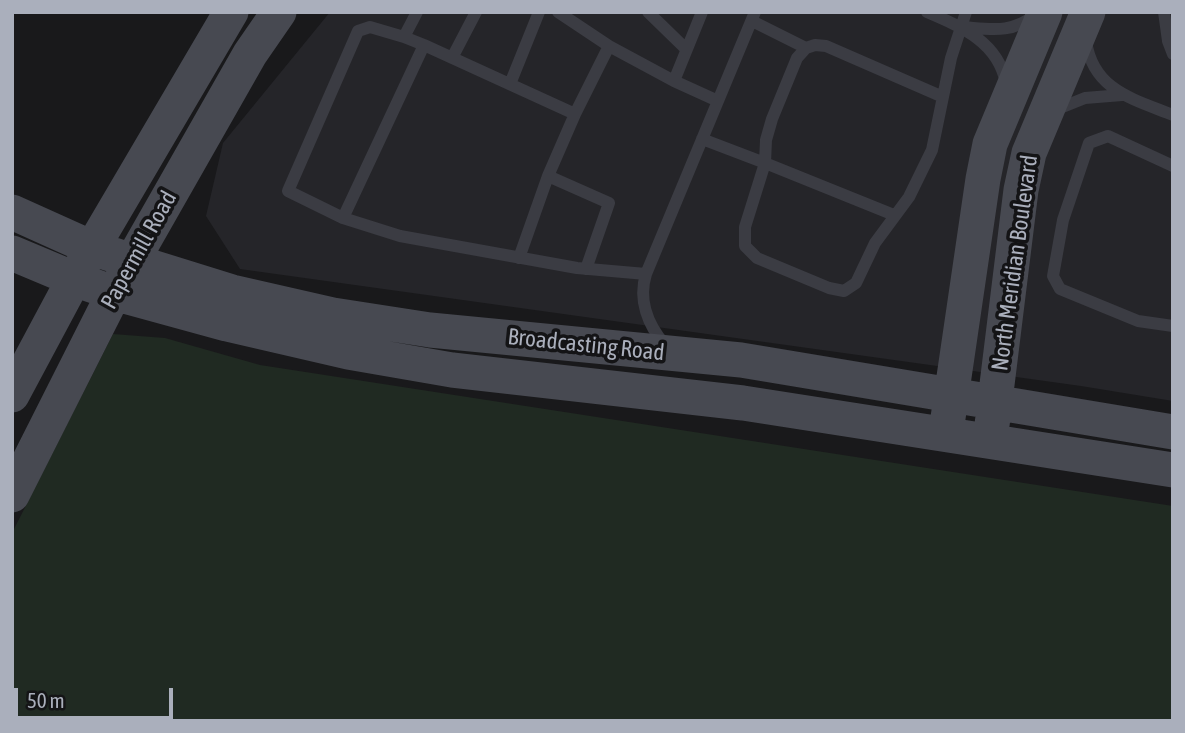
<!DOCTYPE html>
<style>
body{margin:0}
#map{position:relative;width:1185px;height:733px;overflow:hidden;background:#19191b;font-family:"Asap Condensed",sans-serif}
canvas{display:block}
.frame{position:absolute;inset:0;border:14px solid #aaafbc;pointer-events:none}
.scale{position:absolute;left:14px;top:688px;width:159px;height:32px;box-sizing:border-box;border:4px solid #aaafbc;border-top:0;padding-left:9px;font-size:21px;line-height:24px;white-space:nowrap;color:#aaafbc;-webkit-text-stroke:5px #141416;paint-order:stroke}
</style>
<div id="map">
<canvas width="1185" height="733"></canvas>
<div class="frame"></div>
<div class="scale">50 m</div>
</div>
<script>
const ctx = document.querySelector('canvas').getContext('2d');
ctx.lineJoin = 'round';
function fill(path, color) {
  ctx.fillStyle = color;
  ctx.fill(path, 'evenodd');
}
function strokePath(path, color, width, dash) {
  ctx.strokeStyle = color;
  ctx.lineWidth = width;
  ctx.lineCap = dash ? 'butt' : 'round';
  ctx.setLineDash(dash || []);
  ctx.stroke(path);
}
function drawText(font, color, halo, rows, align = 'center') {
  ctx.font = font + ' "Asap Condensed",sans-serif';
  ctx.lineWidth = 7;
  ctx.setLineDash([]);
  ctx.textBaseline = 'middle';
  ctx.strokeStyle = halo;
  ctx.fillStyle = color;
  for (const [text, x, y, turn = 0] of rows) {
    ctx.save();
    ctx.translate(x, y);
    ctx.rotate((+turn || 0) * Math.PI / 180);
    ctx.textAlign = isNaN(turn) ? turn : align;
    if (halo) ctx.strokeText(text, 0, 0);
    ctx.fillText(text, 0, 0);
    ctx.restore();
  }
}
fill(new Path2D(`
 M 330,12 L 1173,12 L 1173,401 L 1081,386 L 240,269 L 206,216 L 223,143 Z`), '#252529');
fill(new Path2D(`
 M 113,334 L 165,338 L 260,365 L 1173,506 L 1173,721 L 12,721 L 12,533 Z`), '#202a22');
strokePath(new Path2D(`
 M 558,12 L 609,46
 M 648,12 L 686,49
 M 927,12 C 962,27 998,42 1006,83
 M 1164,12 L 1168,41 L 1173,54
 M 752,21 L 806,48
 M 962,27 C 991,29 1011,34 1035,15
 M 404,37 L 417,12
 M 1086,41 C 1093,90 1133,99 1173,115
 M 452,58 L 476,12
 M 674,81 L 702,12
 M 510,84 L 539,12
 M 943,97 L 826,46 L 815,45 L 806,48 L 797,58 L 772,119 L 766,140 L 765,163 L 745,227 L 745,246 L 757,258 L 829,288 L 844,291 L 856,283 L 875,243 L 909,197 L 932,150 L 951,58 L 966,12
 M 1055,110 L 1085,98 L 1122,95
 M 575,114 L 548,176 L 609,203 L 586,269
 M 702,139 L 765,163 L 894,215
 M 1173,166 L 1108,136 L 1089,143 L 1063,220 L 1053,276 L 1060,289 L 1138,321 L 1173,326
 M 343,218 L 424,45
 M 519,258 L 548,176
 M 646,274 L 577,268 L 400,236 L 343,218 L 288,191 L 358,31 L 370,27 L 404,37 L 424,45 L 575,114 L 609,46 L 674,81 L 718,101
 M 665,345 C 648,325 638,300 646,274 L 755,12`), '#3b3c43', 12);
strokePath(new Path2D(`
 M 12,212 L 92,248 L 132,261 L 232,292 L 333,315 L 430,330 L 741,360 L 1173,432
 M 12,253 L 74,279 L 114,293 L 227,324 L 348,352 L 452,370 L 743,403 L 1173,470
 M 12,395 L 74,279 L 231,12
 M 948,418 L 983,179 L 990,144 L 1045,12
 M 992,425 L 1021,190 L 1029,153 L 1088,12
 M 12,495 L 114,293 L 250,54 L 279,12`), '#474951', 35);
drawText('23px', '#aaafbc', '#141416', [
 ["Papermill Road",139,250,-61],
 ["North Meridian Boulevard",1015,263,-82],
 ["Broadcasting Road",586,345,6]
]);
</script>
